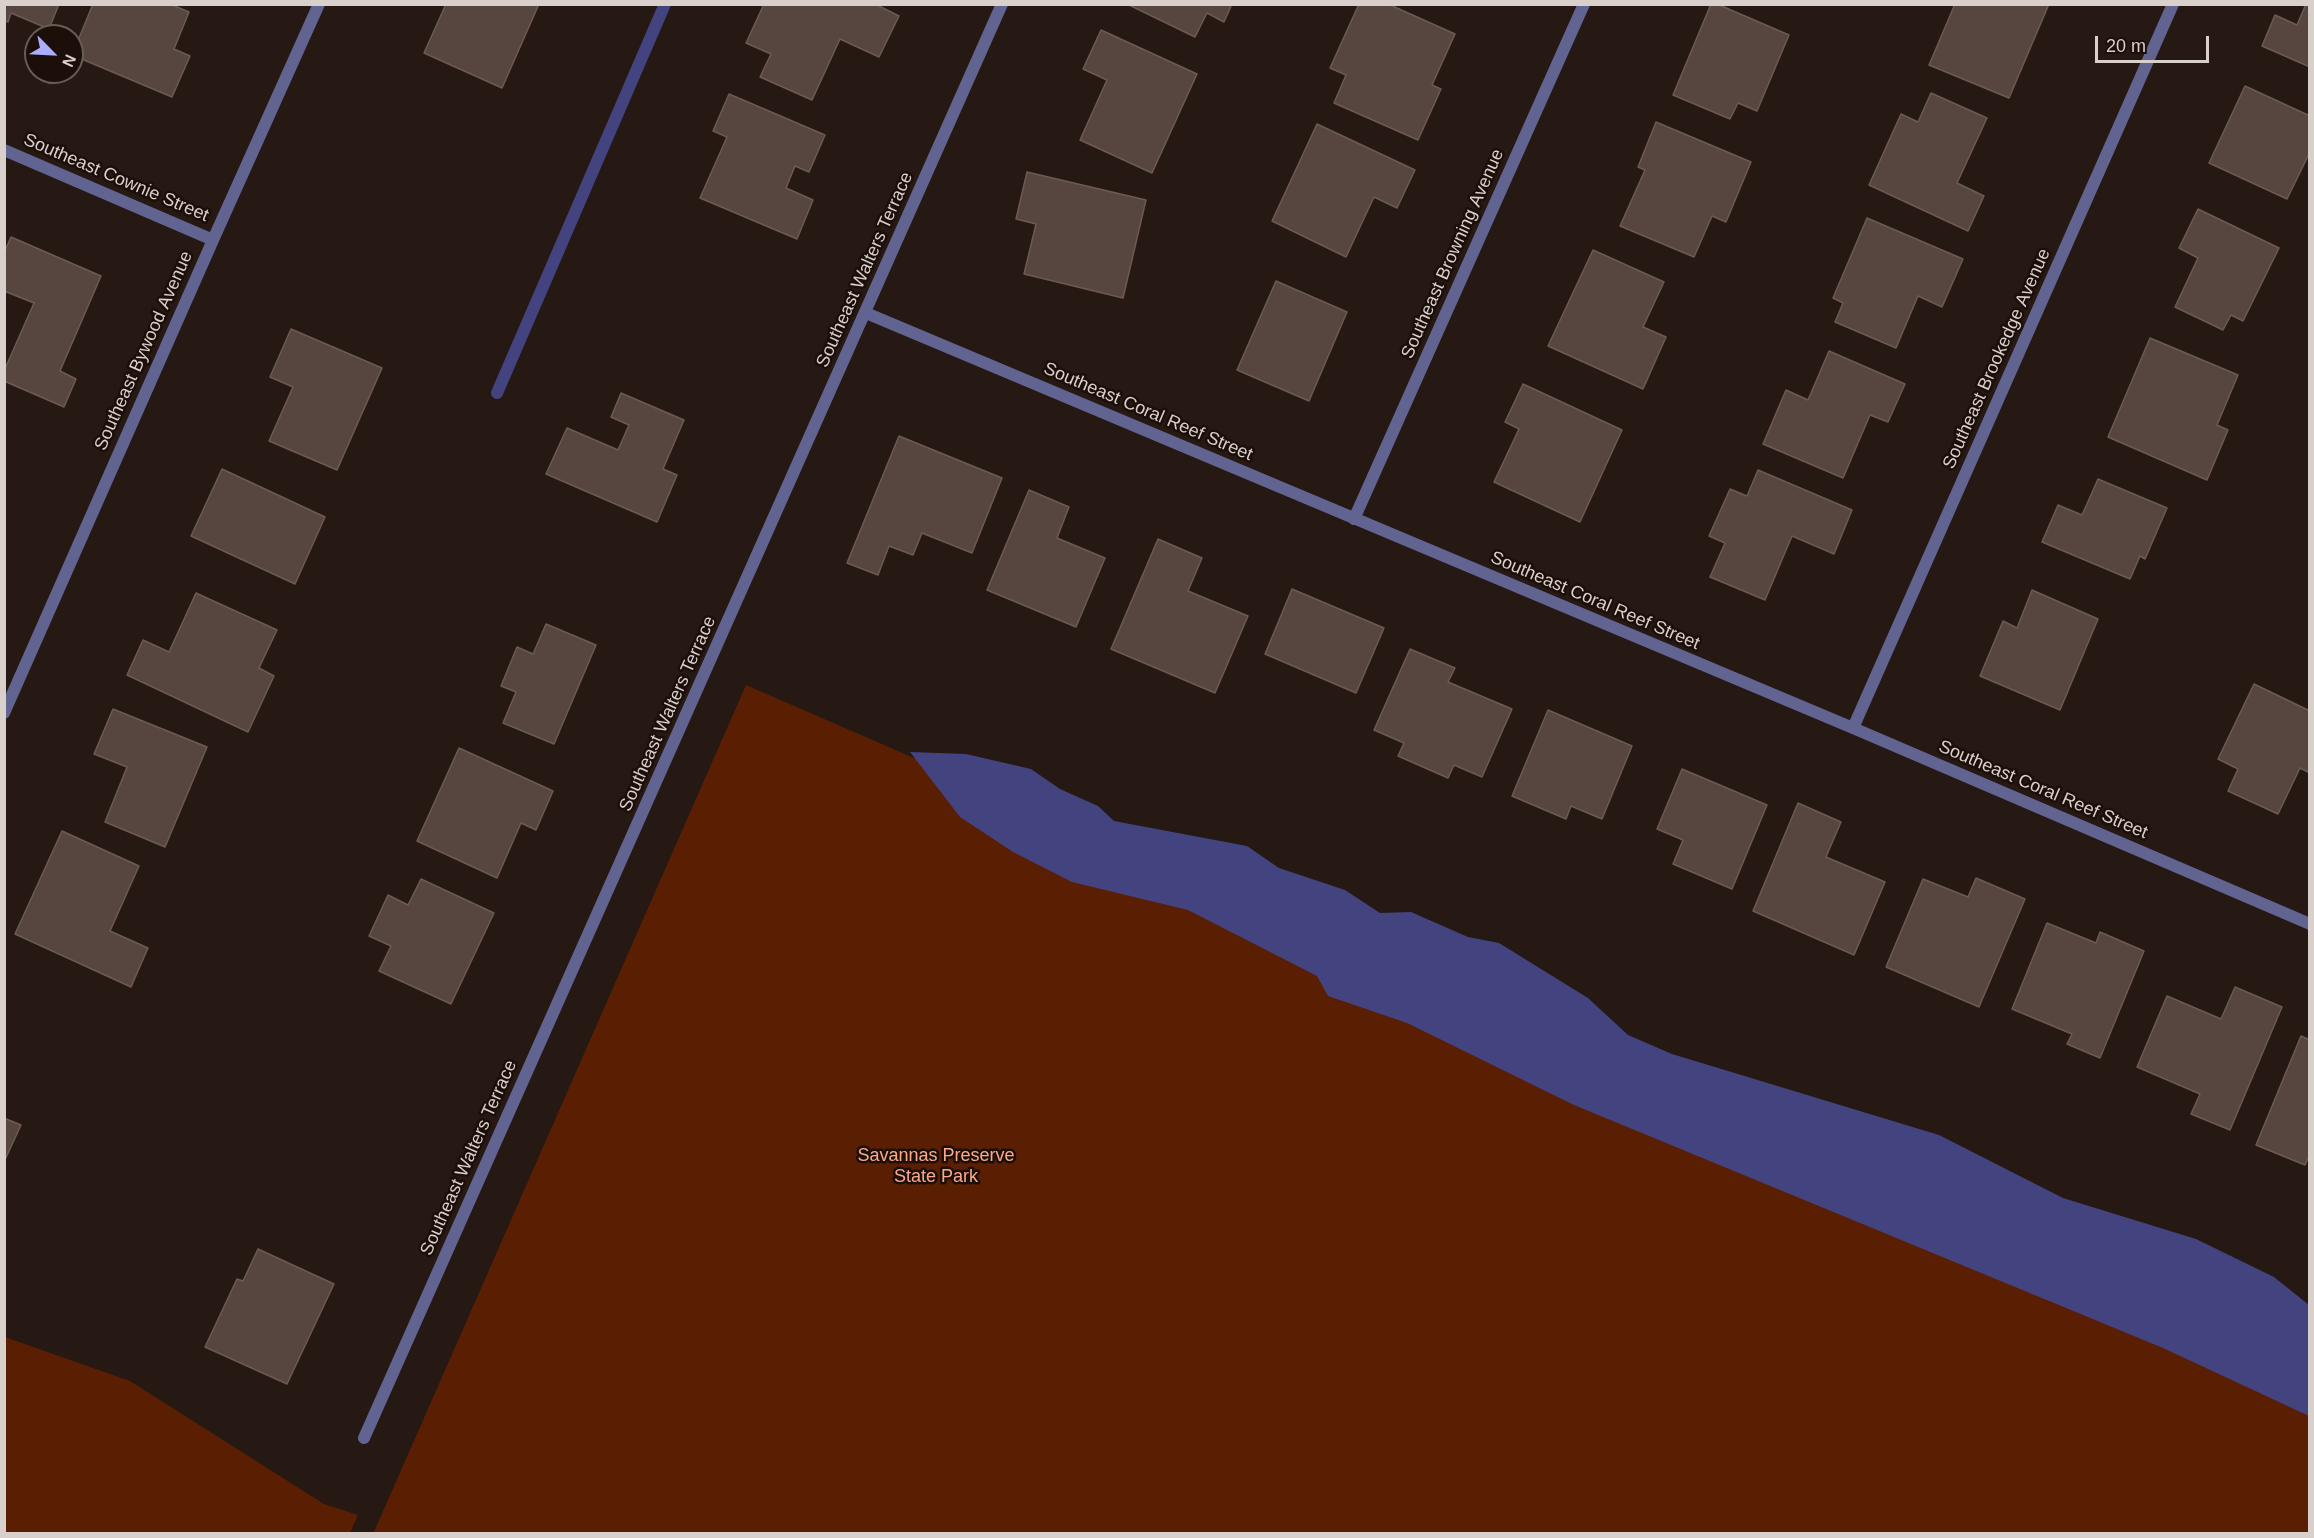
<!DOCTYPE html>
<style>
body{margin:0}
#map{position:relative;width:2314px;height:1538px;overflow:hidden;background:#261812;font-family:Helvetica,sans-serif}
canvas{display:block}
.frame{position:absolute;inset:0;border:6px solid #d9cfcb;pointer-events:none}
.north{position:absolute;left:24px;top:24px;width:60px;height:60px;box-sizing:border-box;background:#1c0f0a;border:2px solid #685c57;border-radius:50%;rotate:114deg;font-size:16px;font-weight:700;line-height:24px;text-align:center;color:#d9cfcb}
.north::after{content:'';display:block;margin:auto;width:21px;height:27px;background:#abaffb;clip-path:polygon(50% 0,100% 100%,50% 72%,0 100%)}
.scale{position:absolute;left:2095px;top:36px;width:114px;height:27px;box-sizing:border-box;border:3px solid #d9cfcb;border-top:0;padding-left:8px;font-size:18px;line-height:21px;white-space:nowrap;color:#d9cfcb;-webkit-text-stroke:4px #1c0f0a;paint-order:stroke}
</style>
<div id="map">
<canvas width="2314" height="1538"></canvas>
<div class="frame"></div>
<div class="north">N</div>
<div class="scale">20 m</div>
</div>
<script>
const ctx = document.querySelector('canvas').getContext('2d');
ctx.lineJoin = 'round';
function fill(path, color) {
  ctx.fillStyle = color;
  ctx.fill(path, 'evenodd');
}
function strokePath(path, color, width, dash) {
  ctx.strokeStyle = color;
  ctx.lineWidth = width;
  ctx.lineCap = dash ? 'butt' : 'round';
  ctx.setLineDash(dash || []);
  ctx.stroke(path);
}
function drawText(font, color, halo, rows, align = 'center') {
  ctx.font = font + ' Helvetica,sans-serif';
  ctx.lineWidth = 5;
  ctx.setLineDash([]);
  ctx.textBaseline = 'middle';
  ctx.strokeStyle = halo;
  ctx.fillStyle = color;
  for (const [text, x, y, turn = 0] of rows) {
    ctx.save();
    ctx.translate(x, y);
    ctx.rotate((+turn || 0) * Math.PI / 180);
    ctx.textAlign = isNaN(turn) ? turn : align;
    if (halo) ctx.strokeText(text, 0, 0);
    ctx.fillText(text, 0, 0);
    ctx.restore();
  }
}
fill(new Path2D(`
 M 746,685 L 2309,1364 L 2309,1533 L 373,1534 Z
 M 5,1337 L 130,1381 L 324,1504 L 358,1515 L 350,1533 L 5,1533 Z`), '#5a1e02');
fill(new Path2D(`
 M 910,752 L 966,754 L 1031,769 L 1060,789 L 1098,806 L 1114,821 L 1247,846 L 1279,868 L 1345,890 L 1380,913 L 1411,912 L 1468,937 L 1499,943 L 1588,998 L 1628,1035 L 1672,1054 L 1939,1135 L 2063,1198 L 2196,1239 L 2274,1277 L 2309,1305 L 2309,1416 L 2163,1348 L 1574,1105 L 1407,1023 L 1328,996 L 1317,976 L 1188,910 L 1072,882 L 1013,852 L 960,817 Z`), '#434380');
strokePath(new Path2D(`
 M 497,393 L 665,4`), '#434380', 12);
const building = new Path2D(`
 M 4,4 L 59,4 L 49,29 L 11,13 L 8,22 L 4,20 Z
 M 93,4 L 170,4 L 189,12 L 174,49 L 190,56 L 172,97 L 72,55 Z
 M 446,4 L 539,4 L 502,88 L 424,53 Z
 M 764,4 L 875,4 L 899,16 L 879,57 L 840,39 L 812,100 L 760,77 L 771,54 L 746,43 Z
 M 1127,4 L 1232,4 L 1224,22 L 1207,13 L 1195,37 Z
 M 1359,4 L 1388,4 L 1455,34 L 1432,85 L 1441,89 L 1418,140 L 1334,103 L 1346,75 L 1330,68 Z
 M 1711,4 L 1717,4 L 1789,35 L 1757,111 L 1738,103 L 1730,119 L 1673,95 Z
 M 1955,4 L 2049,4 L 2009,98 L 1929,65 Z
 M 2306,4 L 2310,4 L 2310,67 L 2262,46 L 2275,15 L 2297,25 Z
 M 1101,30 L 1197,74 L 1152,173 L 1080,140 L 1107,80 L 1083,69 Z
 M 2245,86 L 2310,116 L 2310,152 L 2287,199 L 2209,163 Z
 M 1931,93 L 1987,118 L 1957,183 L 1984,196 L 1968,231 L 1869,185 L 1901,114 L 1918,122 Z
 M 729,94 L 825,135 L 809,172 L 795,166 L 786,188 L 813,200 L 797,239 L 700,198 L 727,137 L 713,131 Z
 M 1656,122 L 1751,162 L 1726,222 L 1712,216 L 1694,257 L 1620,226 L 1645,170 L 1638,167 Z
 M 1317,124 L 1415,170 L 1397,208 L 1374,197 L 1346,257 L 1272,221 Z
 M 1027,172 L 1146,200 L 1123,298 L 1024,274 L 1036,224 L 1016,219 Z
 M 2198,209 L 2279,248 L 2243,321 L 2231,315 L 2223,330 L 2175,307 L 2198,258 L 2179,248 Z
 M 1867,218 L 1963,259 L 1942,307 L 1918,296 L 1896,348 L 1835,322 L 1843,303 L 1833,298 Z
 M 11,237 L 101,276 L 60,371 L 76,379 L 64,407 L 4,381 L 4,371 L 34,303 L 4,291 L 4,253 Z
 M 1593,250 L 1664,282 L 1643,327 L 1666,337 L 1643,389 L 1548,346 Z
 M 1276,281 L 1347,312 L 1309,401 L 1237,370 Z
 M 291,329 L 382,368 L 337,470 L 269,441 L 293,387 L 270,377 Z
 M 2150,338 L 2238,375 L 2217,425 L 2228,430 L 2207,480 L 2108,437 Z
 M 1829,351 L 1905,384 L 1888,422 L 1870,415 L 1843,478 L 1763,444 L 1786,390 L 1808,400 Z
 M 1523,384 L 1622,430 L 1580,522 L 1494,482 L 1519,429 L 1505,422 Z
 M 621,393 L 684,420 L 663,469 L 677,475 L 657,522 L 546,474 L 567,428 L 618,450 L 629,425 L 611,417 Z
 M 899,436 L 1002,478 L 972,553 L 922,533 L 913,555 L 889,546 L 878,575 L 847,563 Z
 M 222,469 L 325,517 L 295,584 L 191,536 Z
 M 1758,470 L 1852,510 L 1834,554 L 1792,536 L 1765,600 L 1710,577 L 1725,543 L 1709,536 L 1730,489 L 1747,496 Z
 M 2098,479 L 2167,508 L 2145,559 L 2140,556 L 2130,579 L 2042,542 L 2058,505 L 2082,515 Z
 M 1029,490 L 1069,507 L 1057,538 L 1105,558 L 1076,627 L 987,590 Z
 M 1158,539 L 1202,558 L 1188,591 L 1248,616 L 1215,693 L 1111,649 Z
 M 1292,589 L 1384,628 L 1356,693 L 1265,654 Z
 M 2032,590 L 2098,619 L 2060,710 L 1980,676 L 2003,621 L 2017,628 Z
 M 196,593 L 277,630 L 259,668 L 274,676 L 248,732 L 127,675 L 143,640 L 169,652 Z
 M 546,624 L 596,645 L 554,744 L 503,723 L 516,692 L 501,686 L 517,647 L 533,654 Z
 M 1410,649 L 1455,668 L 1448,682 L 1512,709 L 1482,777 L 1454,765 L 1448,778 L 1398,756 L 1404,743 L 1374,730 Z
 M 2254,684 L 2310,711 L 2310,773 L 2300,768 L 2278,814 L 2228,791 L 2238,769 L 2218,759 Z
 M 113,709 L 207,747 L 165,847 L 105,822 L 127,767 L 94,754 Z
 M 1548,710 L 1632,746 L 1602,819 L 1571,806 L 1566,819 L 1512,796 Z
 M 459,748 L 553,791 L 536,830 L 521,823 L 497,878 L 417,841 Z
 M 1682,769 L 1767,805 L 1732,889 L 1673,864 L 1683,840 L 1657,829 Z
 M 1798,803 L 1841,822 L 1826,857 L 1885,882 L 1854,955 L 1753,911 Z
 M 62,831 L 139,866 L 110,931 L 148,948 L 131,987 L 15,934 Z
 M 1976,878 L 2025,899 L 1979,1007 L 1886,967 L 1923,879 L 1968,897 Z
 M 421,879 L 494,913 L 451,1004 L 379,971 L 391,946 L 369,936 L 388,895 L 408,905 Z
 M 2047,923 L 2096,943 L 2100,932 L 2144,951 L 2100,1058 L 2067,1044 L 2072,1034 L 2012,1009 Z
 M 2235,987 L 2282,1007 L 2230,1130 L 2191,1114 L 2200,1094 L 2137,1067 L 2167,996 L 2221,1019 Z
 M 2301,1036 L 2310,1040 L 2310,1154 L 2305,1165 L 2256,1145 Z
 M 4,1118 L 21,1125 L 4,1162 Z
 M 258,1249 L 334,1284 L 287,1384 L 205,1347 L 237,1279 L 243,1281 Z`);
fill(building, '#574640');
strokePath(building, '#6c5b54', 1.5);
strokePath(new Path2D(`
 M 4,150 L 213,240
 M 866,313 L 1853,728 L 2310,924
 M 1354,519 L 1584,4
 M 4,713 L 213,240 L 319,4
 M 1853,728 L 2173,4
 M 364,1438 L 1002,4`), '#616391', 12);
drawText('18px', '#d9cfcb', '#1c0f0a', [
 ["Southeast Cownie Street",116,178,23],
 ["Southeast Browning Avenue",1453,254,-66],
 ["Southeast Walters Terrace",865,270,-66],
 ["Southeast Bywood Avenue",144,351,-66],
 ["Southeast Brookedge Avenue",1997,359,-66],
 ["Southeast Coral Reef Street",1148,412,23],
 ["Southeast Coral Reef Street",1595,601,23],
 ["Southeast Walters Terrace",668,714,-66],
 ["Southeast Coral Reef Street",2043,790,23],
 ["Southeast Walters Terrace",469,1158,-66]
]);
drawText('18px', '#faaa8b', '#1c0f0a', [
 ["Savannas Preserve",936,1156],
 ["State Park",936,1177]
]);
</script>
